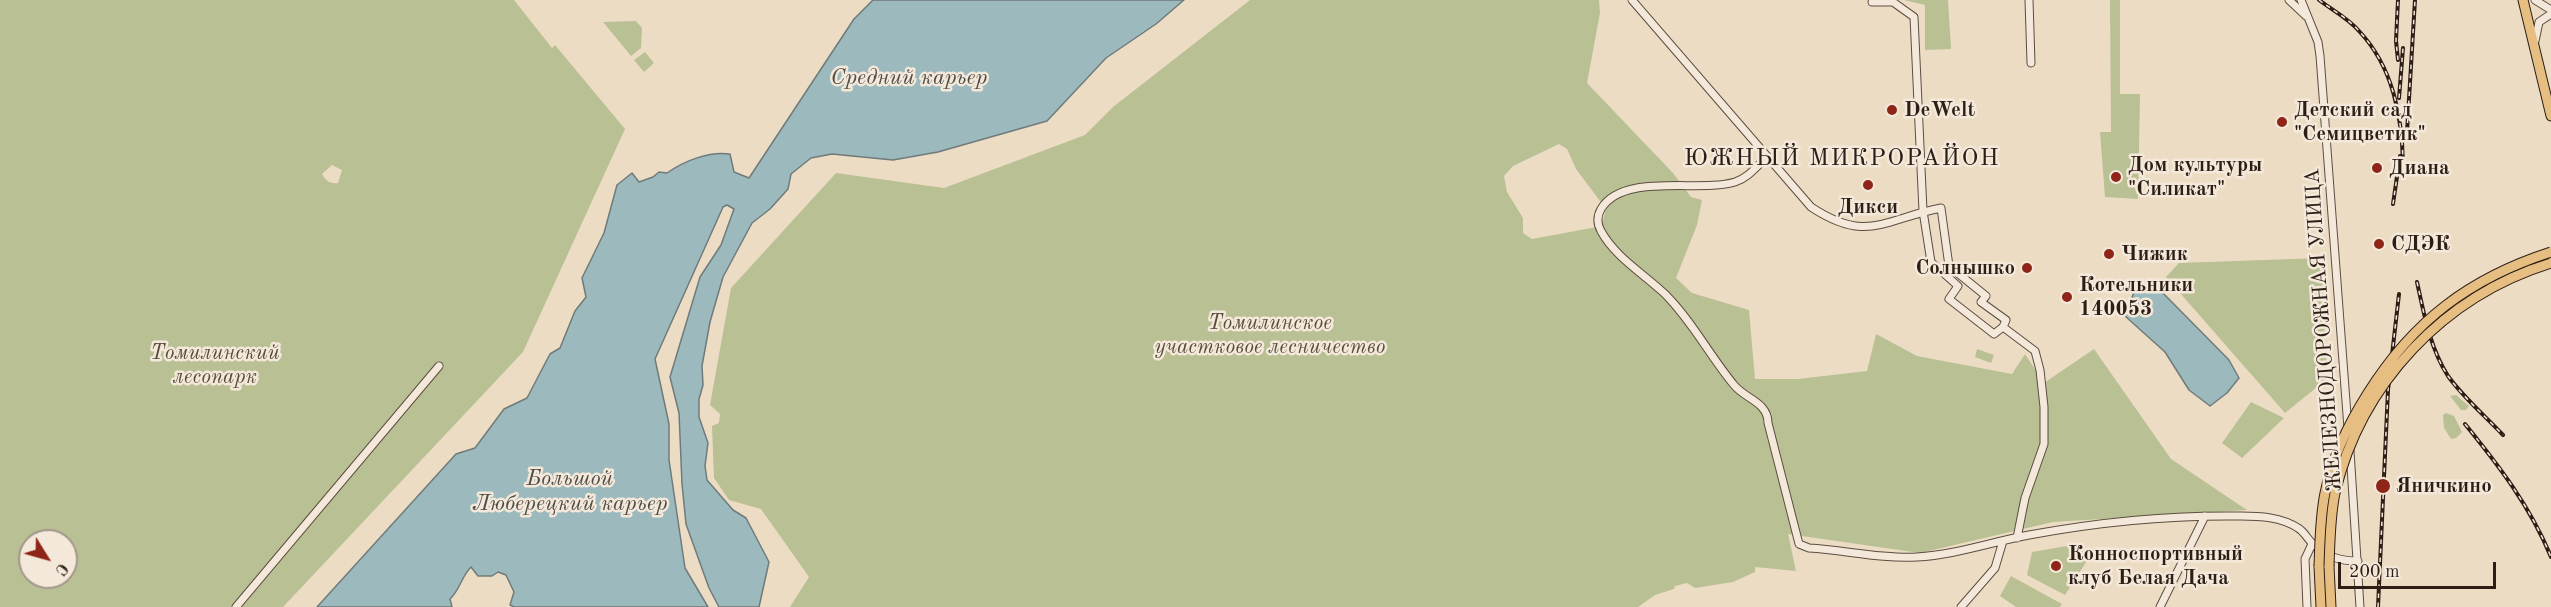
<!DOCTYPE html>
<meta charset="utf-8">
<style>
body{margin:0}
#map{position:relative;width:2551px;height:607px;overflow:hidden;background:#eddcc4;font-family:"Old Standard TT",serif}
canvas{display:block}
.north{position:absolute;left:18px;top:529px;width:60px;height:60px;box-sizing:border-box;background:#f3e8d9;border:2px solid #a3978b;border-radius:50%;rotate:127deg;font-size:16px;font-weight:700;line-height:24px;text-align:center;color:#2c1d15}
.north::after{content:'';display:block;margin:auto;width:21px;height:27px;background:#8f2418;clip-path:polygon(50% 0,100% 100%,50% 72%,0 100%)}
.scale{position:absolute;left:2338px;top:562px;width:158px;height:27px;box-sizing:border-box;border:3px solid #2c1d15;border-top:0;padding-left:8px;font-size:18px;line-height:21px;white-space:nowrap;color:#2c1d15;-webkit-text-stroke:4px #f3e8d9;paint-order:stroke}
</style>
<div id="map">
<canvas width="2551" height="607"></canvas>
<div class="north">С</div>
<div class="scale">200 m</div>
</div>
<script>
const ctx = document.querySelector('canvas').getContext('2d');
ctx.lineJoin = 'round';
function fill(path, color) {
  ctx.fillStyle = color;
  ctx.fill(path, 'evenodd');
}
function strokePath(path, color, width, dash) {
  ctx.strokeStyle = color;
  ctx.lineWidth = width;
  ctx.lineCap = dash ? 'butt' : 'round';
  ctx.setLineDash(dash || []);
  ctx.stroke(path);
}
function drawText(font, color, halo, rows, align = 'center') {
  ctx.font = font + ' "Old Standard TT",serif';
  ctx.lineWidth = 5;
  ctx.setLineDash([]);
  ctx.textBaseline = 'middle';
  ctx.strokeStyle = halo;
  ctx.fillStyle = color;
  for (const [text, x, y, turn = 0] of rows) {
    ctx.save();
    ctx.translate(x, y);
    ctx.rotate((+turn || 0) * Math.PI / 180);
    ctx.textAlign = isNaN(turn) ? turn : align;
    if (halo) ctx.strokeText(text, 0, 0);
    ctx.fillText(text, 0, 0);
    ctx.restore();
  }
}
fill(new Path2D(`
 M 0,0 L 514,0 L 552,48 L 555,45 L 625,129 L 523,352 L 283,607 L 0,607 ZM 332,165 L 342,170 L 338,183 C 330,184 326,181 322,174 ZM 30,541 L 66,541 L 66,577 L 30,577 Z
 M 1250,0 L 1599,0 L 1600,13 L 1587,83 L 1673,173 L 1691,197 L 1702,200 L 1697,225 L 1676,278 L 1692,293 L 1749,310 L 1755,379 L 1798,379 L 1867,371 L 1876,334 L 1917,356 L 2012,374 L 2025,354 L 2044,383 L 2094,349 L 2171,459 L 2247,510 L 2053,522 L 1920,553 L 1788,534 L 1796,571 L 1755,567 L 1755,572 L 1733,582 L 1695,588 L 1687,583 L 1675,586 L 1674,589 L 1655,595 L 1638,607 L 790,607 L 809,577 L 761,509 L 729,500 L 714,478 L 712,426 L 719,423 L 720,414 L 710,405 L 731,288 L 836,173 L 944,188 L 1085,135 L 1113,107 ZM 1559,144 L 1567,149 L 1576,169 L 1606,209 L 1602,223 L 1597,227 L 1532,239 L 1523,233 L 1523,218 L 1507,192 L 1504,176 L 1513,166 Z
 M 1904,0 L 1948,0 L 1951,49 L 1925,50 L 1925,5 Z
 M 2110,0 L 2120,0 L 2120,94 L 2140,94 L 2138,199 L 2105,197 L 2100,132 L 2111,132 Z
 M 636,21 L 642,28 L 641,48 L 631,56 L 603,22 Z
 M 645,52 L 654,63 L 644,72 L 634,60 Z
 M 2321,258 L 2327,379 L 2285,413 L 2166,277 L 2179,263 Z
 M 1977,349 L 1994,355 L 1991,363 L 1975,357 Z
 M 2456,395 L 2469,406 L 2466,410 L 2461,410 L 2450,396 Z
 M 2251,402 L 2284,418 L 2242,458 L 2222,443 Z
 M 2446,413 L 2454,416 L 2462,432 L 2456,438 L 2451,439 L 2444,428 L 2443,415 Z
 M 2078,544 L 2090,556 L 2065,595 L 2027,575 L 2032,552 Z
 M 2011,576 L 2062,604 L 2060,607 L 2016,607 L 2000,596 Z`), '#b9c094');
const water = new Path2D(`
 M 873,0 L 1184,0 L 1156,24 L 1106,58 L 1047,121 L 938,152 L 893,160 L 832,154 L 811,158 L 791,174 L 788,189 L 770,209 L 752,223 L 723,277 L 710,322 L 702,366 L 703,385 L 699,399 L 699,417 L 708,443 L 705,466 L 707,480 L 733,510 L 746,518 L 769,562 L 759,607 L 719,607 L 709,588 L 686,524 L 682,484 L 679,413 L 670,377 L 700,277 L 721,245 L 734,209 L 727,205 L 723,207 L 655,359 L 669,424 L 669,460 L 685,568 L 708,607 L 514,607 L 510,605 L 514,592 L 506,575 L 498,572 L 492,576 L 478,576 L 471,567 C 461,577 460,590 450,599 L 452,607 L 317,607 L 456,454 L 475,448 L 504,409 L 527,398 L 550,354 L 560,348 L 575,311 L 586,297 L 582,278 L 604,233 L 617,185 L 632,173 L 639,182 L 653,177 L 659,172 L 667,173 C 684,161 709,151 730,154 L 734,172 L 749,178 L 854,19 Z
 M 2158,288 L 2229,360 L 2239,378 L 2227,393 L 2210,406 L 2189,390 L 2165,352 L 2125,316 L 2134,292 Z`);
fill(water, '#9cb9bd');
strokePath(water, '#6f7b7a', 1.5);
const minor = new Path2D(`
 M 1632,0 L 1811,207 C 1867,244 1884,219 1941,208 L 1949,266 L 1986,296 L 1981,302 L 2006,320 L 2003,327 L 1994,334 L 1949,299 L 1958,286 L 1931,262 L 1923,211 L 1914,17 L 1893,2 L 1872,2
 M 2029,0 L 2031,63
 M 2289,0 L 2306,16
 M 2301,0 L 2318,42 L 2320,56 L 2348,428
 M 2535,0 L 2551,10
 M 2535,41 L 2539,22 L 2551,14
 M 1767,157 C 1757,166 1748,178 1735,182 C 1699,193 1623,172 1601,209 C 1597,216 1597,224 1601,231 C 1615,257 1644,274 1665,294 C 1692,321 1710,356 1734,385 C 1745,399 1768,402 1768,423 L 1799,544 L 1809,548 C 1845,550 1880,559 1917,557 C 1955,555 1991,542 2029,535 C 2098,522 2170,515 2241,516 C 2260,516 2281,517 2298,528 C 2305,532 2307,539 2313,544 C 2327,557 2340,561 2358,561
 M 2003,327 L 2035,351 L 2040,370 L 2044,407 L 2044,444 L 2025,498 L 2017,538
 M 2350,451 L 2360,607
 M 236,607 L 439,366
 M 1961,607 L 1995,568 L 2003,541
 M 2160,607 L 2205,516
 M 2307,607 L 2305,559 L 2312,544`);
const major = new Path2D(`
 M 2523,0 L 2551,116
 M 2319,566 L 2321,607
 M 2329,566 L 2331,607`);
strokePath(minor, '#5c4d41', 9);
strokePath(major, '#2c1d15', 11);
strokePath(minor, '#f3e8d9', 7);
strokePath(major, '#e6be82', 9);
const rail = new Path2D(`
 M 2319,0 C 2332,10 2348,18 2359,31 C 2393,67 2402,116 2403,163
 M 2398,60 L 2396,41 L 2398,0
 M 2399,98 L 2403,48
 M 2407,132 L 2415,0
 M 2393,204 L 2400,156
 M 2417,282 C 2424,314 2430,348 2448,376 C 2463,397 2485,416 2503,435
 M 2465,424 C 2499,466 2530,506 2551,557
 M 2378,607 L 2388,390 L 2399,294`);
strokePath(rail, '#2c1d15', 4);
strokePath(rail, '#f3e8d9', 1.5, [4.5]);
const majorBridge = new Path2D(`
 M 2319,566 C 2320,542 2320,517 2325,493 C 2332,458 2349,423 2368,393 C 2413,321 2470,278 2551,252
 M 2329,566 C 2330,542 2330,517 2335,493 C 2361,383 2444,296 2551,263`);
strokePath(majorBridge, '#2c1d15', 11, []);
strokePath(majorBridge, '#e6be82', 9);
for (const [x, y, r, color] of [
 [1892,110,6,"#8f2418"],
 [2282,122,6,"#8f2418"],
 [2377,168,6,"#8f2418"],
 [2116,177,6,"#8f2418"],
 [1868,185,6,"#8f2418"],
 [2379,244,6,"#8f2418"],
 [2109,254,6,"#8f2418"],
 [2027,268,6,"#8f2418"],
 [2067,297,6,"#8f2418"],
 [2383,486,8,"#8f2418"],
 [2056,566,6,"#8f2418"]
]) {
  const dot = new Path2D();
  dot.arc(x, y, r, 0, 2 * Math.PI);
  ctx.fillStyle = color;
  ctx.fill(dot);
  strokePath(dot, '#f3e8d9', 2);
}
drawText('bold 21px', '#2c1d15', '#f3e8d9', [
 ["DeWelt",1904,110],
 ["Детский сад",2294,110],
 ["\"Семицветик\"",2294,134],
 ["Дом культуры",2128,165],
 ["\"Силикат\"",2128,189],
 ["Диана",2389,168],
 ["Дикси",1868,207,"center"],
 ["СДЭК",2391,244],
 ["Чижик",2121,254],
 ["Солнышко",2015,268,"right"],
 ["Котельники",2079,285],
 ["140053",2079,309],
 ["Яничкино",2396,486],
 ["Конноспортивный",2068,554],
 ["клуб Белая Дача",2068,578]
], 'left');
drawText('italic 21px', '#564e3b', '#f3e8d9', [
 ["Томилинское",1270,323],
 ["участковое лесничество",1270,347],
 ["Томилинский",215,353],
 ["лесопарк",215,377]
]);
drawText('21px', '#2c1d15', '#f3e8d9', [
 ["ЖЕЛЕЗНОДОРОЖНАЯ УЛИЦА",2324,330,-94]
]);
drawText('italic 22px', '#4e4c47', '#f3e8d9', [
 ["Средний карьер",909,78],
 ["Большой",570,479],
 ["Люберецкий карьер",570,504]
]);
ctx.letterSpacing = '1.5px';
drawText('24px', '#2c1d15', '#f3e8d9', [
 ["ЮЖНЫЙ МИКРОРАЙОН",1842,159]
]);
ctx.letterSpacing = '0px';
</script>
